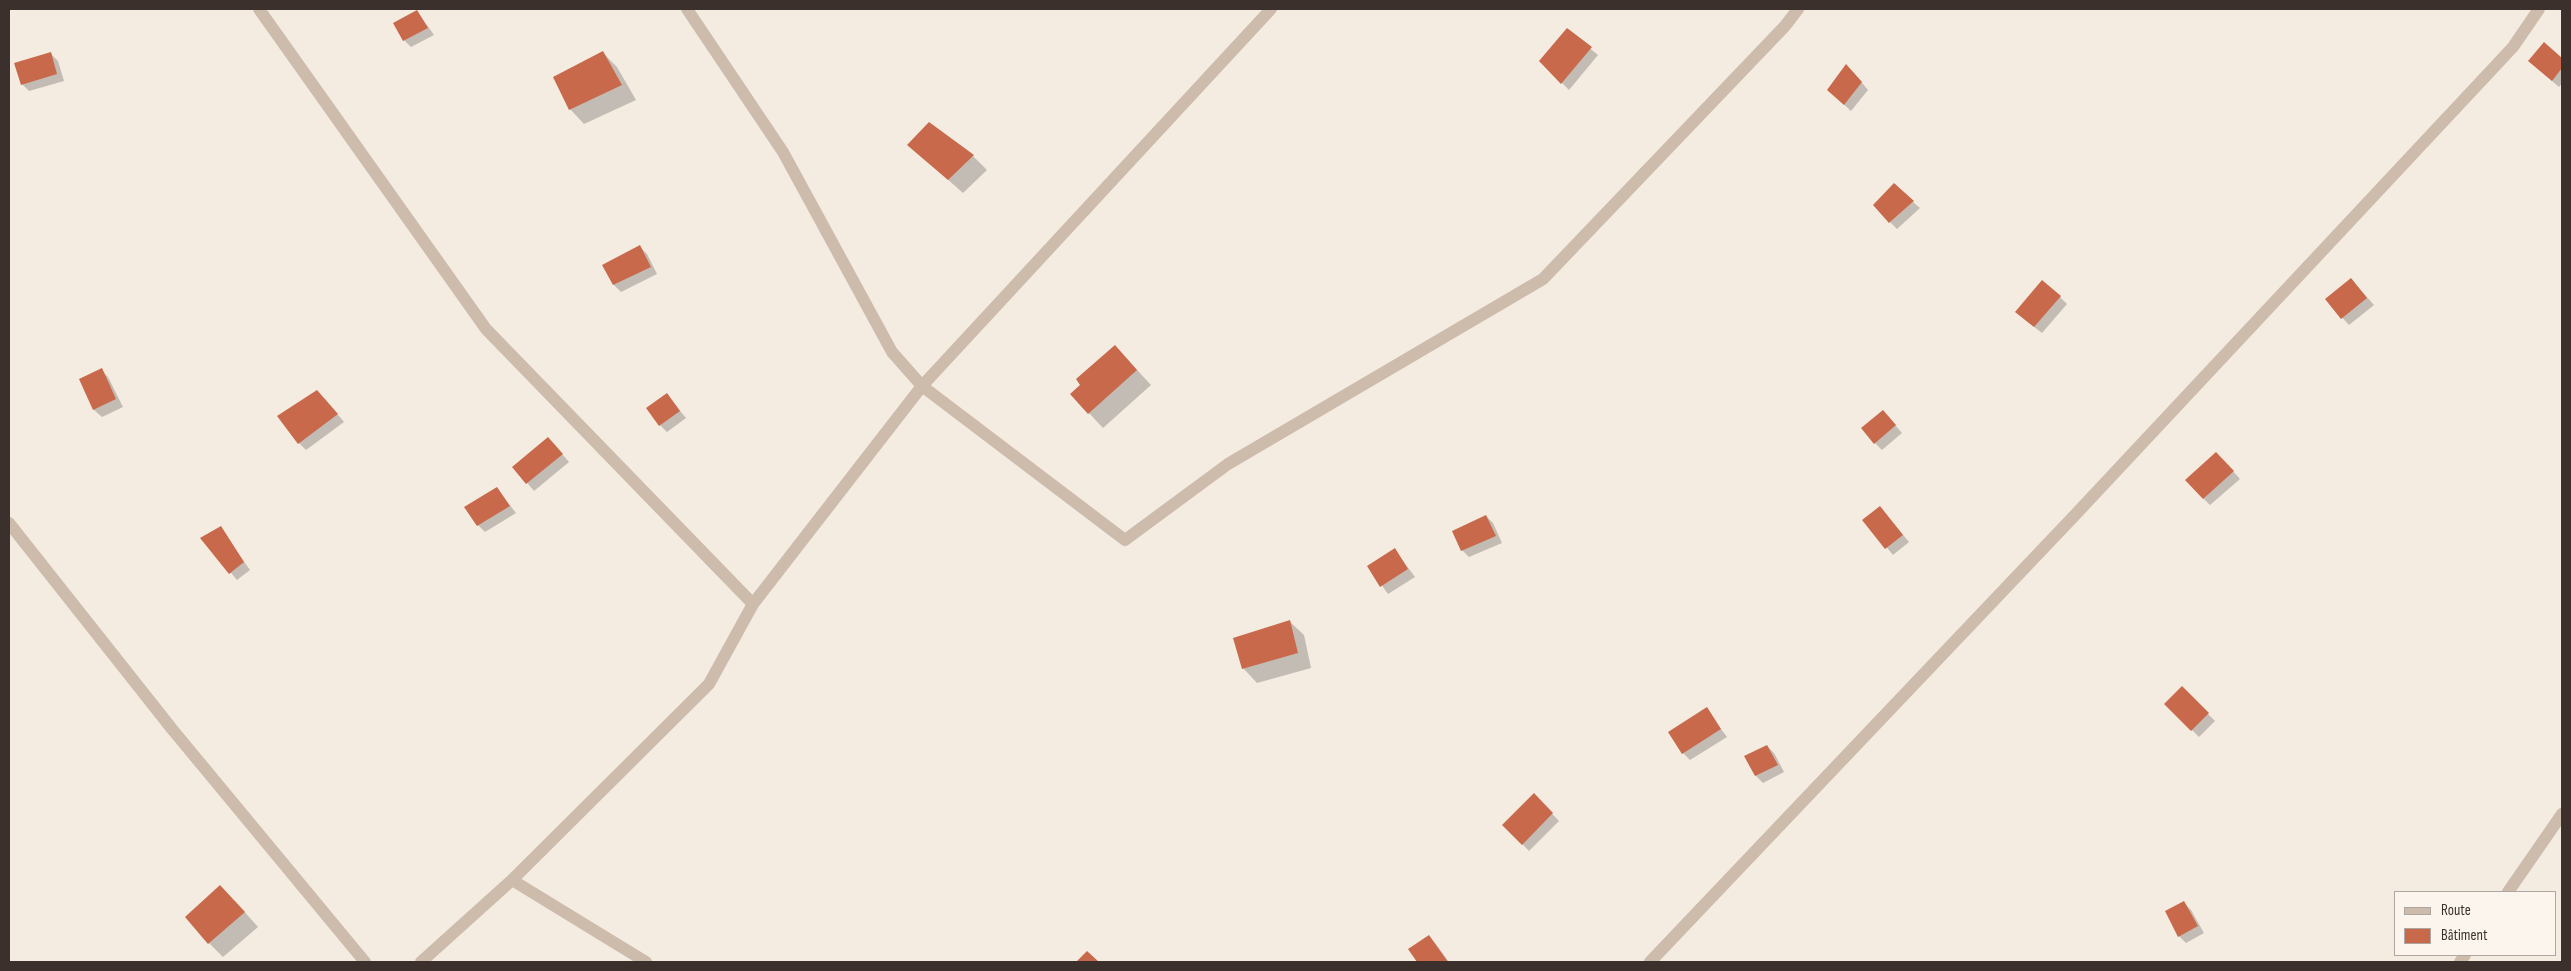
<!DOCTYPE html>
<meta charset="utf-8">
<style>
body{margin:0}
#map{position:relative;width:2571px;height:971px;overflow:hidden;background:#f4ebe1;font-family:"Sofia Sans Condensed",sans-serif}
canvas{display:block}
.frame{position:absolute;inset:0;border:10px solid #3b302b;pointer-events:none}
.legend{position:absolute;left:2394px;top:891px;width:162px;height:65px;box-sizing:border-box;background:#fbf5ee;border:1px solid #aea6a0;margin:0;padding:6px 9px;list-style:none;font-size:15px;color:#3b302b}
.legend li{display:flex;align-items:center;gap:10px;height:25px}
.legend b{width:25px;border:1px solid #aea6a0}
</style>
<div id="map">
<canvas width="2571" height="971"></canvas>
<div class="frame"></div>
<ul class="legend">
<li><b style="height:6px;background:#cdbbac"></b>Route</li>
<li><b style="height:14px;background:#c8694b"></b>Bâtiment</li>
</ul>
</div>
<script>
const ctx = document.querySelector('canvas').getContext('2d');
ctx.lineJoin = 'round';
function fill(path, color) {
  ctx.fillStyle = color;
  ctx.fill(path, 'evenodd');
}
function strokePath(path, color, width, dash) {
  ctx.strokeStyle = color;
  ctx.lineWidth = width;
  ctx.lineCap = dash ? 'butt' : 'round';
  ctx.setLineDash(dash || []);
  ctx.stroke(path);
}
fill(new Path2D(`
 M 417,11 L 434,35 L 411,47 L 404,40 Z
 M 1567,30 L 1598,55 L 1569,90 L 1540,61 Z
 M 2544,44 L 2562,59 L 2562,83 L 2559,87 L 2537,68 Z
 M 603,53 L 617,67 L 636,100 L 584,124 L 570,109 Z
 M 51,54 L 58,61 L 64,81 L 29,91 L 22,84 Z
 M 1853,72 L 1868,90 L 1851,111 L 1836,97 Z
 M 909,145 L 973,156 L 987,170 L 963,193 Z
 M 1913,202 L 1920,208 L 1897,229 L 1890,222 Z
 M 640,247 L 647,254 L 657,274 L 621,292 L 614,285 L 604,265 Z
 M 2358,287 L 2374,305 L 2349,325 L 2326,300 Z
 M 2060,297 L 2067,304 L 2042,333 L 2024,319 Z
 M 1115,346 L 1151,385 L 1103,428 L 1089,413 L 1082,385 Z
 M 101,370 L 108,377 L 123,407 L 102,417 L 94,410 L 81,380 Z
 M 667,395 L 686,418 L 667,432 L 660,425 Z
 M 324,398 L 344,422 L 306,450 L 299,443 Z
 M 1890,419 L 1902,433 L 1882,450 L 1875,443 Z
 M 555,446 L 569,462 L 534,491 L 514,467 Z
 M 2223,460 L 2240,479 L 2210,505 L 2203,498 Z
 M 497,489 L 516,513 L 485,532 L 478,525 Z
 M 1880,507 L 1909,542 L 1893,555 L 1864,520 Z
 M 1486,516 L 1493,523 L 1502,543 L 1469,557 L 1462,550 Z
 M 220,528 L 250,570 L 237,580 L 202,538 Z
 M 1395,550 L 1415,577 L 1388,594 L 1368,566 Z
 M 1289,621 L 1304,635 L 1311,668 L 1257,683 L 1243,668 Z
 M 2182,688 L 2215,721 L 2199,737 L 2166,704 Z
 M 1706,709 L 1727,737 L 1690,760 L 1683,753 Z
 M 1767,746 L 1774,753 L 1784,772 L 1763,783 L 1756,776 L 1746,757 Z
 M 1534,795 L 1559,821 L 1529,851 L 1504,825 Z
 M 235,901 L 258,927 L 223,957 L 209,943 Z
 M 2184,903 L 2191,910 L 2204,933 L 2186,943 L 2179,936 Z
 M 1428,936 L 1435,943 L 1449,962 L 1418,962 L 1409,950 Z`), '#0003');
fill(new Path2D(`
 M 417,10 L 428,28 L 403,41 L 393,23 Z
 M 1567,28 L 1592,47 L 1561,84 L 1539,61 Z
 M 2544,42 L 2562,58 L 2562,68 L 2552,81 L 2528,61 Z
 M 603,51 L 622,85 L 569,110 L 553,77 Z
 M 51,52 L 57,74 L 21,85 L 14,63 Z
 M 1846,64 L 1862,82 L 1844,105 L 1827,90 Z
 M 929,122 L 974,155 L 948,180 L 907,145 Z
 M 1894,183 L 1914,201 L 1889,223 L 1873,205 Z
 M 640,245 L 651,267 L 613,285 L 602,265 Z
 M 2351,278 L 2367,298 L 2341,319 L 2325,299 Z
 M 2042,280 L 2061,296 L 2034,327 L 2015,312 Z
 M 1115,345 L 1137,370 L 1088,414 L 1070,394 L 1080,385 L 1076,379 Z
 M 102,368 L 116,399 L 93,410 L 79,379 Z
 M 317,390 L 338,414 L 298,444 L 277,416 Z
 M 667,393 L 680,411 L 659,426 L 646,408 Z
 M 1883,410 L 1896,425 L 1874,444 L 1861,428 Z
 M 548,437 L 563,454 L 526,484 L 512,467 Z
 M 2216,452 L 2234,471 L 2203,499 L 2185,480 Z
 M 497,487 L 510,506 L 477,526 L 464,507 Z
 M 1880,506 L 1903,535 L 1885,549 L 1862,520 Z
 M 1486,515 L 1496,536 L 1461,551 L 1452,531 Z
 M 221,526 L 244,562 L 229,574 L 200,538 Z
 M 1395,548 L 1408,569 L 1380,587 L 1367,566 Z
 M 1290,620 L 1298,653 L 1242,669 L 1233,638 Z
 M 2182,686 L 2209,713 L 2191,731 L 2164,704 Z
 M 1707,707 L 1721,729 L 1682,754 L 1668,732 Z
 M 1767,745 L 1778,765 L 1755,776 L 1744,756 Z
 M 1534,793 L 1553,813 L 1522,845 L 1502,825 Z
 M 220,885 L 245,912 L 208,944 L 185,917 Z
 M 2184,901 L 2198,926 L 2178,937 L 2165,911 Z
 M 1429,935 L 1448,962 L 1417,962 L 1408,949 Z
 M 1087,951 L 1099,962 L 1076,962 Z`), '#c8694b');
strokePath(new Path2D(`
 M 259,9 L 486,329 L 753,604
 M 687,9 L 783,152 L 892,352 L 922,386 L 1125,540 L 1228,464 L 1543,279 L 1785,26 L 1798,9
 M 9,523 L 172,729 L 365,962
 M 512,880 L 646,962
 M 2508,892 L 2562,814
 M 421,962 L 512,880 L 709,684 L 753,604 L 922,386 L 1271,9
 M 1650,962 L 2075,515 L 2513,47 L 2539,9
 M 2460,962 L 2465,955`), '#cdbbac', 12);
</script>
